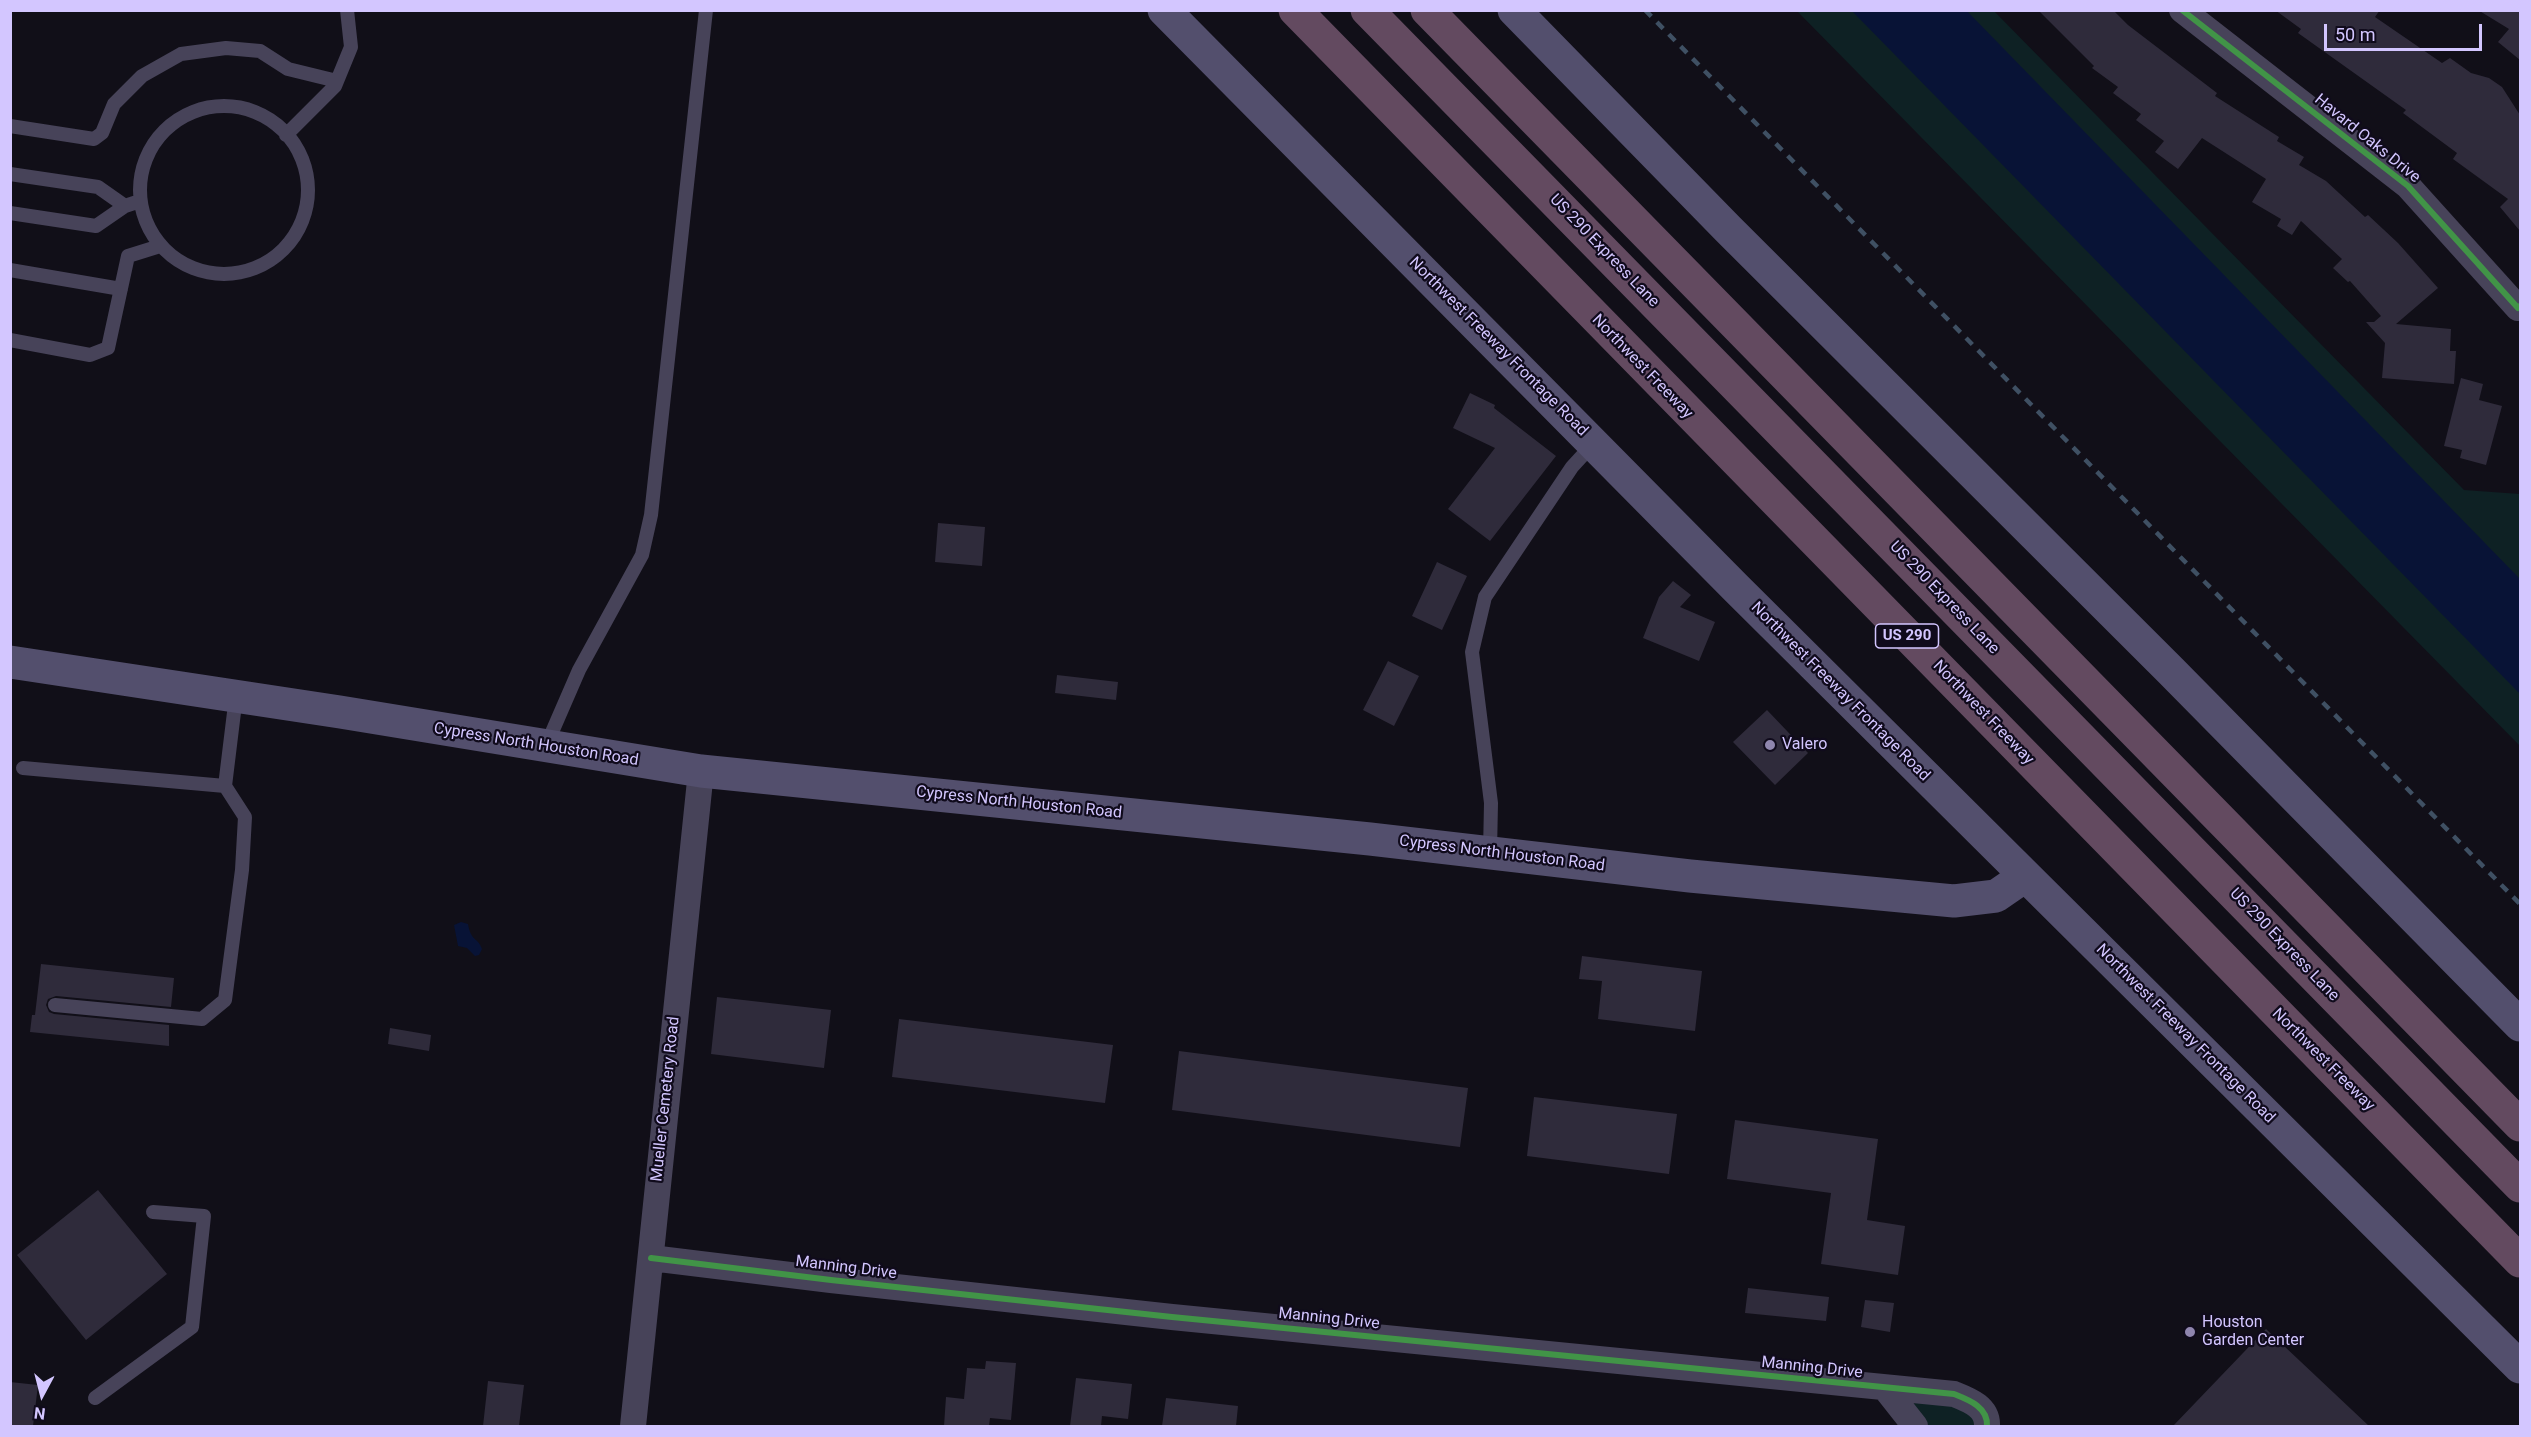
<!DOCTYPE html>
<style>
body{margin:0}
#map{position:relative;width:2531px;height:1437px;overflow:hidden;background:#110f18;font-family:Roboto,sans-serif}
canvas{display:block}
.frame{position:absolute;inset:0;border:12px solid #d3c6ff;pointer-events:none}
.north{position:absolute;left:12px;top:1365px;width:60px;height:60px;-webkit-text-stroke:4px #100b1c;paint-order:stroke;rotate:187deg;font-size:16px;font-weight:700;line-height:24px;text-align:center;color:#d3c6ff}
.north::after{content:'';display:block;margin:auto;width:21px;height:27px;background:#d3c6ff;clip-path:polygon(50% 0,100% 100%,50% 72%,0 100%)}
.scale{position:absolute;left:2324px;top:24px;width:158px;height:27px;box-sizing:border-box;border:3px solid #d3c6ff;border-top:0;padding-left:8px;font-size:18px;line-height:21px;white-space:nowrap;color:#d3c6ff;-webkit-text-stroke:4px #100b1c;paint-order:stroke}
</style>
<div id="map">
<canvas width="2531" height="1437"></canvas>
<div class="frame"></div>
<div class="north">N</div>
<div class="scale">50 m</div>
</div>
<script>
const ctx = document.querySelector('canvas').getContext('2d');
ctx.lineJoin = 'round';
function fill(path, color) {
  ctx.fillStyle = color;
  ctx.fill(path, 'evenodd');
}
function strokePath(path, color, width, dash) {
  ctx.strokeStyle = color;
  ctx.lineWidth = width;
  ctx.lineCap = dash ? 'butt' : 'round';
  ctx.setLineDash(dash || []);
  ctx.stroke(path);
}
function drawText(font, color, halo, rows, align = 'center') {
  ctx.font = font + ' Roboto,sans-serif';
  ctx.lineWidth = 4.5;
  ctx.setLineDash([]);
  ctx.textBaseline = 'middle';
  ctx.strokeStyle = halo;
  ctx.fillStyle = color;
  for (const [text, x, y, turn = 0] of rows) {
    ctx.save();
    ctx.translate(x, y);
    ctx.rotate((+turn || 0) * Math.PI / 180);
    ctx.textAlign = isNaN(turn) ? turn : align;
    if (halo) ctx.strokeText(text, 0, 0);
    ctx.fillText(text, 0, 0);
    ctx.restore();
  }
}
fill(new Path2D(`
 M 1797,11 L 1994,11 L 2464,490 L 2520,494 L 2520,746 Z
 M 1922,1400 L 1969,1409 L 1977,1426 L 1927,1426 L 1914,1411 L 1914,1403 Z`), '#0e2124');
fill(new Path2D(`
 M 1852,11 L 1967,11 L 2520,579 L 2520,694 Z
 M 461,922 L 468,924 C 471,942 478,937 482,949 L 479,955 L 475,956 L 467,948 L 458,946 L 454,925 Z`), '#081336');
fill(new Path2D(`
 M 2038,10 L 2113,10 L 2128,25 L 2217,93 L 2215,96 L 2279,137 L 2277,141 L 2304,157 L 2299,165 L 2326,181 L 2365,217 L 2368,215 L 2398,243 L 2438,288 L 2396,324 L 2451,329 L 2450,351 L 2456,351 L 2454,384 L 2382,378 L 2385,343 L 2366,322 L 2374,322 L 2381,316 L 2350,281 L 2348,282 L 2333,268 L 2342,259 L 2301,221 L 2292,235 L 2277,226 L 2281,219 L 2252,202 L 2266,179 L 2202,138 L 2178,169 L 2155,152 L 2164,141 L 2136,120 L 2141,114 L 2113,93 L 2118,87 L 2092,68 L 2094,66 Z
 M 2275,10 L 2380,10 L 2375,17 L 2442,63 L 2450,58 L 2471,73 L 2489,78 L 2502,87 L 2520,115 L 2520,231 L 2500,207 L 2508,199 L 2453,159 L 2457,153 L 2403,113 L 2406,110 L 2298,33 L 2301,29 Z
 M 2478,10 L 2520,10 L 2520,60 L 2498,42 L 2509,29 Z
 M 2461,378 L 2483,384 L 2479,400 L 2502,406 L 2486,465 L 2460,458 L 2462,450 L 2444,446 Z
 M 1470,393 L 1495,405 L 1494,408 L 1556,456 L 1490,541 L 1448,509 L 1495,448 L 1453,428 Z
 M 938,523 L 985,527 L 982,566 L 935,562 Z
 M 1437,562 L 1467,576 L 1442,630 L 1412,616 Z
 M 1673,581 L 1691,595 L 1680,607 L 1715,622 L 1699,661 L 1643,638 L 1659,597 Z
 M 1388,661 L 1419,676 L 1394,726 L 1363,710 Z
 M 1057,675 L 1118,682 L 1116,700 L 1055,693 Z
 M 1767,710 L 1808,753 L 1775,785 L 1733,742 Z
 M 1582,956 L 1702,971 L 1695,1031 L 1598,1019 L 1602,981 L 1579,979 Z
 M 41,964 L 174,978 L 171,1007 L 56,996 L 48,999 L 46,1005 L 49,1012 L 54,1014 L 169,1025 L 169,1046 L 30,1032 L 32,1015 L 35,1015 Z
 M 717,997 L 831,1010 L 824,1068 L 711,1054 Z
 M 899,1019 L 1113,1045 L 1105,1103 L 892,1077 Z
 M 390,1028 L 431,1035 L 429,1051 L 388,1044 Z
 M 1179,1051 L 1468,1088 L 1460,1147 L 1172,1110 Z
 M 1534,1097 L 1677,1114 L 1669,1174 L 1527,1156 Z
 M 1735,1120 L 1878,1139 L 1867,1220 L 1905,1226 L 1898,1275 L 1821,1264 L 1831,1193 L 1727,1179 Z
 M 98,1190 L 167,1274 L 86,1340 L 17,1255 Z
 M 1748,1288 L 1829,1297 L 1826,1321 L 1745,1313 Z
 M 1865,1300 L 1894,1303 L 1890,1332 L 1861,1327 Z
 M 2266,1329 L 2369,1426 L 2173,1426 Z
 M 986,1361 L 1016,1363 L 1011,1420 L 990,1418 L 989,1426 L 944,1426 L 946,1397 L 964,1399 L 967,1368 L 985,1369 Z
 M 1076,1378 L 1132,1384 L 1128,1419 L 1102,1416 L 1101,1426 L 1070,1426 Z
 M 488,1381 L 524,1385 L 519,1426 L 483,1426 Z
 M 10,1382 L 38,1385 L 33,1426 L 10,1426 Z
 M 1166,1398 L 1238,1406 L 1236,1426 L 1162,1426 Z`), '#2f2b3b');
strokePath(new Path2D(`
 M140 190a84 84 0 1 1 168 0a84 84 0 1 1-168 0Z
 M 10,126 L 94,139 L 102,133 L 114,104 L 142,76 L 181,54 L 226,48 L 260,51 L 288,69 L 337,81
 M 286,135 L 335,86 L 351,47 L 347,10
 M 10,174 L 98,187 L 125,206
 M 10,213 L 96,226 L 125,206 L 140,201
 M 10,270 L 121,289
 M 10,340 L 90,355 L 108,348 L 128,256 L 160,246
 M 546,746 L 579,670 L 642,555 L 651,515 L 706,10
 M 23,768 L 225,786
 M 1490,852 L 1491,803 L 1472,652 L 1485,597 L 1572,467 L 1594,443
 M 55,1005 L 202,1019 L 225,1000 L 242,870 L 245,817 L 225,786 L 236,696
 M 95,1398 L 192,1327 L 204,1216 L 153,1212`), '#474359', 14);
strokePath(new Path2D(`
 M 2182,10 L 2408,186 L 2518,308 L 2520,306
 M 651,1258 L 831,1280 L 1172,1317 L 1954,1394 C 1969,1400 1988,1407 1987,1426
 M 1885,1388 L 1915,1426
 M 633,1426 L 701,771`), '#474359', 26);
strokePath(new Path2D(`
 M 1164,10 L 1736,588 L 2520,1367
 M 1514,10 L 1728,229 L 2170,670 L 2520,1025
 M 10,662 L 340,712 L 701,771 L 1370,839 L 1690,876 L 1954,901 L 1996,896 L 2025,876`), '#534f6d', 33);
strokePath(new Path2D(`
 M 1295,10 L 2520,1261
 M 1367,10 L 2520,1186
 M 1427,10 L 2520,1125`), '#634a60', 33);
strokePath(new Path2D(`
 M 1645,10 L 2520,904`), '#3f5063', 4.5, [9, 8]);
strokePath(new Path2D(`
 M 2182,10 L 2408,186 L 2518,308 L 2520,306
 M 651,1258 L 831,1280 L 1172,1317 L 1954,1394 C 1969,1400 1988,1407 1987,1426`), '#419447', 6);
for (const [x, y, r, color] of [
 [1770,745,6,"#8f86ae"],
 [2190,1332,6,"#8f86ae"]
]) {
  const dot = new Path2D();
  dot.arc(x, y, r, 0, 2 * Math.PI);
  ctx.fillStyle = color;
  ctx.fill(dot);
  strokePath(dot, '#100b1c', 2);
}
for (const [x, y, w] of [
 [1907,636,63]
]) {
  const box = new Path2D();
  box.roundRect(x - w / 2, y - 12, w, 24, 4.5);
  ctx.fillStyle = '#100b1c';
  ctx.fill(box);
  strokePath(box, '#d3c6ff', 1.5);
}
drawText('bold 15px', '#d3c6ff', null, [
 ["US 290",1907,636]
]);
drawText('16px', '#d3c6ff', '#100b1c', [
 ["Havard Oaks Drive",2367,139,39],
 ["US 290 Express Lane",1604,251,46],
 ["Northwest Freeway Frontage Road",1498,347,45],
 ["Northwest Freeway",1642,367,46],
 ["US 290 Express Lane",1944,598,46],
 ["Northwest Freeway Frontage Road",1840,692,45],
 ["Northwest Freeway",1983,713,46],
 ["Cypress North Houston Road",536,745,9],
 ["Cypress North Houston Road",1019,803,6],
 ["Cypress North Houston Road",1502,854,7],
 ["US 290 Express Lane",2284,945,46],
 ["Northwest Freeway Frontage Road",2185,1034,45],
 ["Northwest Freeway",2323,1060,45],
 ["Mueller Cemetery Road",666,1099,-84],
 ["Manning Drive",846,1268,7],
 ["Manning Drive",1329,1319,6],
 ["Manning Drive",1812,1368,6]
]);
drawText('16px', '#d3c6ff', '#100b1c', [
 ["Valero",1782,745],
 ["Houston",2202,1323],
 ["Garden Center",2202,1341]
], 'left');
</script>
